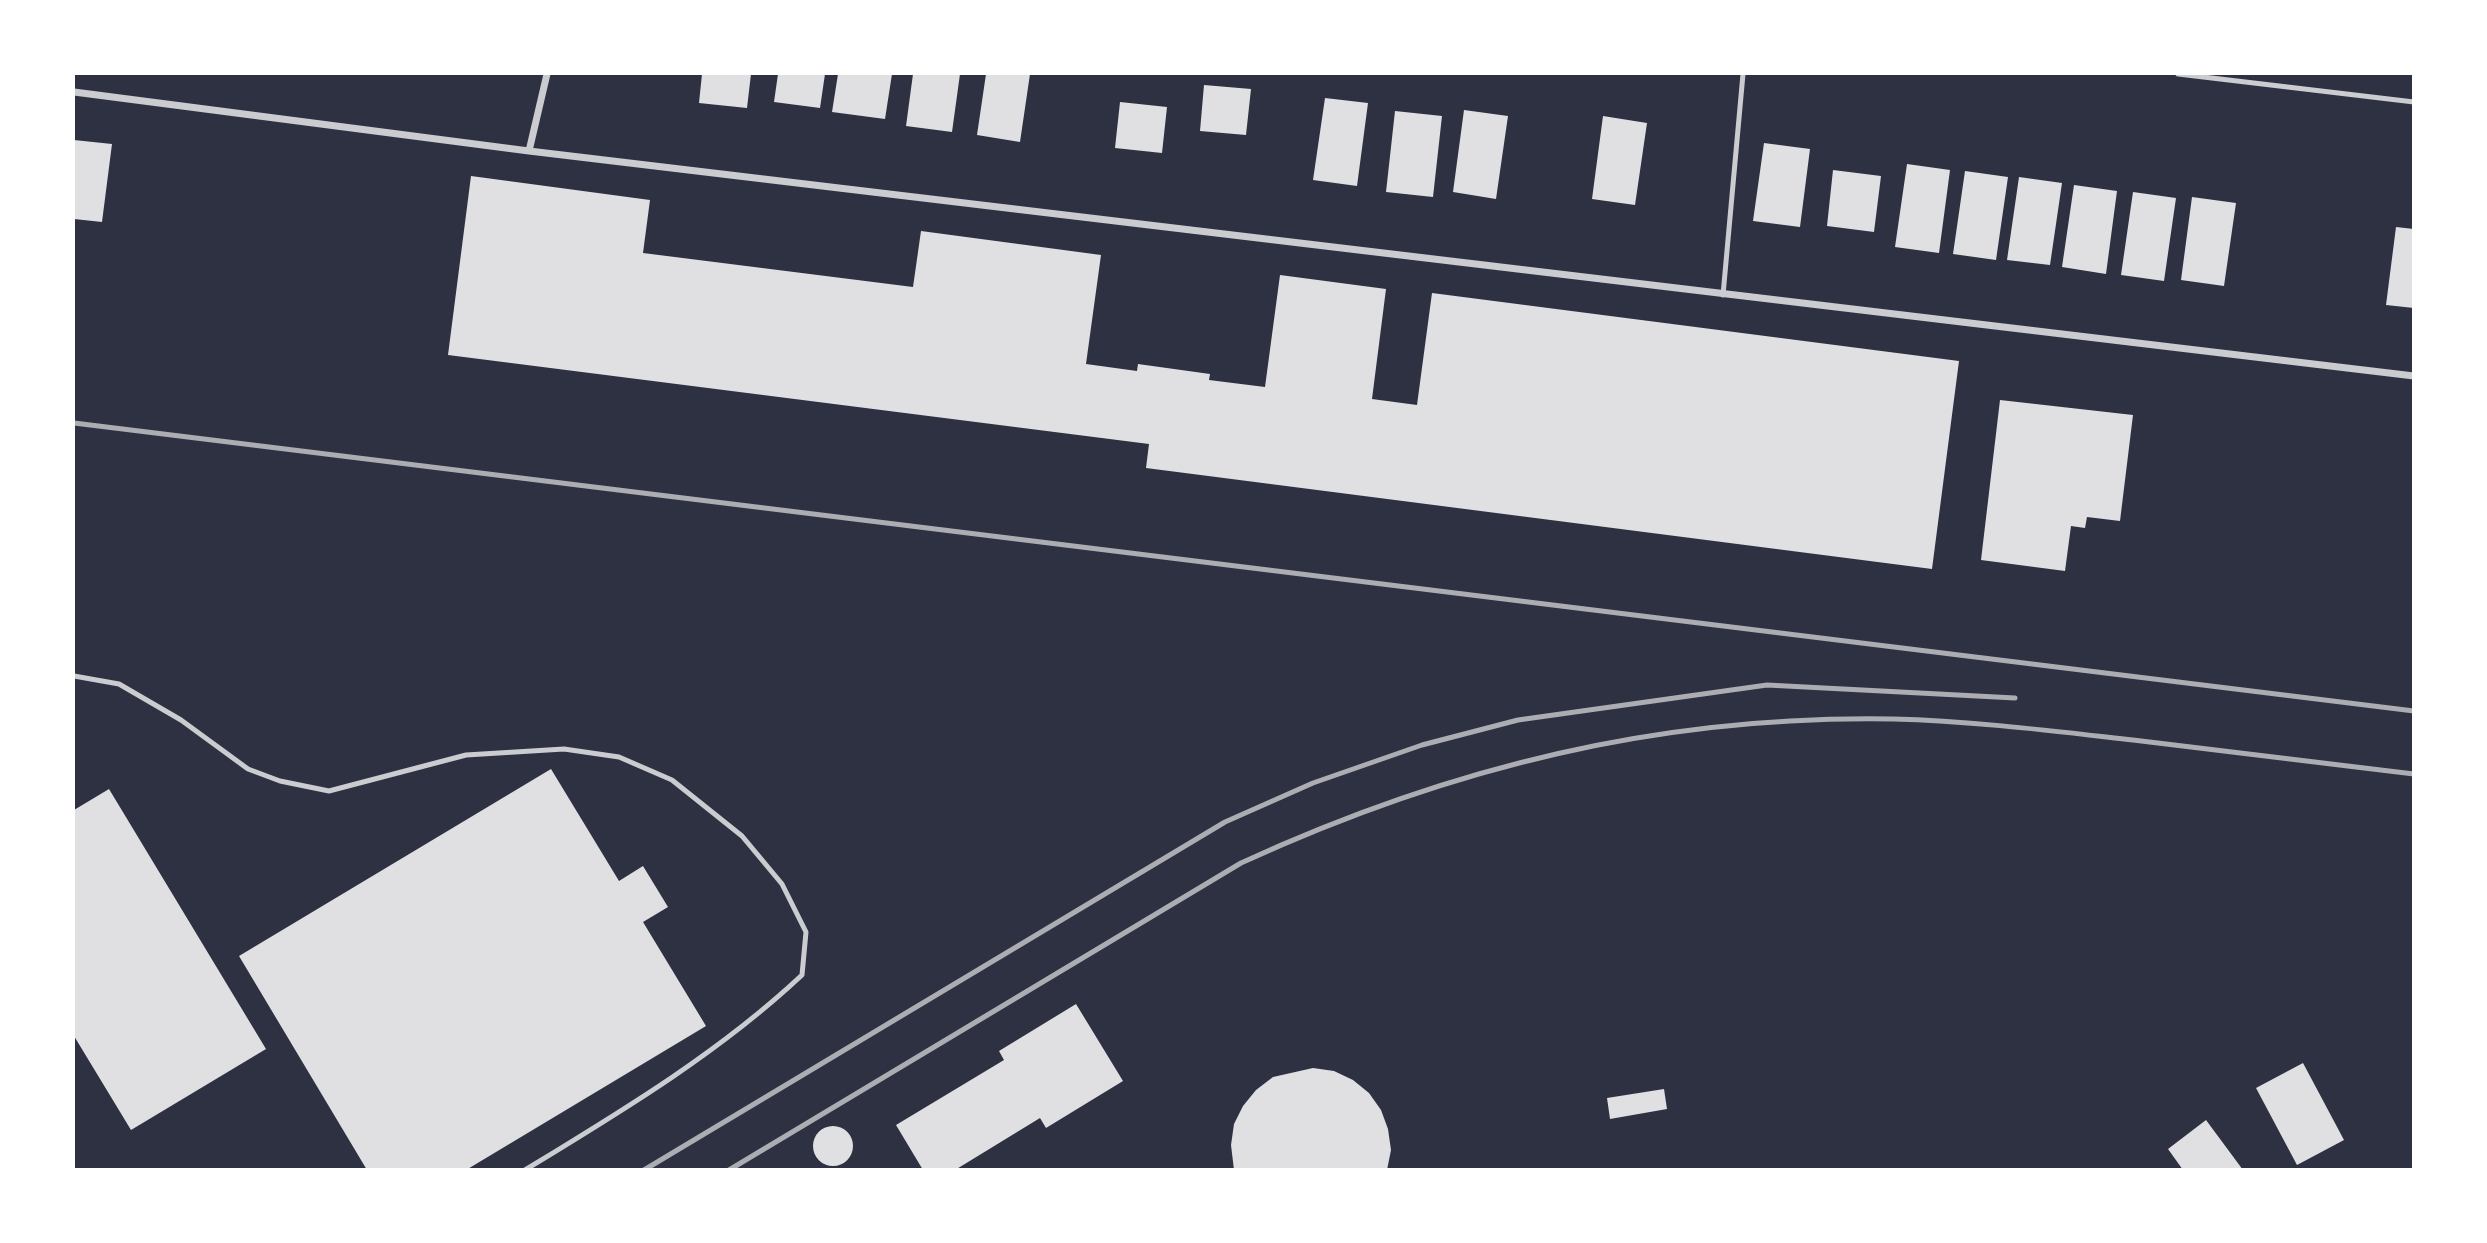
<!DOCTYPE html>
<style>
body{margin:0}
#map{position:relative;width:2487px;height:1243px;overflow:hidden;background:#2d3142;font-family:"Asap Condensed",sans-serif}
canvas{display:block}
.frame{position:absolute;inset:0;border:75px solid #fff;pointer-events:none}
</style>
<div id="map">
<canvas width="2487" height="1243"></canvas>
<div class="frame"></div>
</div>
<script>
const ctx = document.querySelector('canvas').getContext('2d');
ctx.lineJoin = 'round';
function fill(path, color) {
  ctx.fillStyle = color;
  ctx.fill(path, 'evenodd');
}
function strokePath(path, color, width, dash) {
  ctx.strokeStyle = color;
  ctx.lineWidth = width;
  ctx.lineCap = dash ? 'butt' : 'round';
  ctx.setLineDash(dash || []);
  ctx.stroke(path);
}
fill(new Path2D(`
 M 702,74 L 751,74 L 747,108 L 699,103 Z
 M 778,74 L 825,74 L 820,108 L 774,102 Z
 M 838,74 L 892,74 L 885,119 L 832,112 Z
 M 913,74 L 960,74 L 952,132 L 906,126 Z
 M 986,74 L 1030,74 L 1020,142 L 977,135 Z
 M 1204,85 L 1251,89 L 1246,135 L 1200,131 Z
 M 1325,98 L 1368,103 L 1357,186 L 1313,180 Z
 M 1120,102 L 1167,107 L 1162,153 L 1115,148 Z
 M 1464,110 L 1508,116 L 1496,199 L 1453,192 Z
 M 1395,111 L 1442,116 L 1433,197 L 1386,192 Z
 M 1603,116 L 1647,123 L 1635,205 L 1592,199 Z
 M 74,140 L 112,144 L 102,222 L 74,219 Z
 M 1764,143 L 1810,149 L 1800,227 L 1753,221 Z
 M 1907,164 L 1950,170 L 1939,253 L 1895,247 Z
 M 1833,170 L 1881,176 L 1874,232 L 1827,226 Z
 M 1965,171 L 2008,177 L 1996,260 L 1953,254 Z
 M 471,176 L 650,200 L 643,253 L 913,287 L 921,231 L 1101,255 L 1086,364 L 1137,371 L 1138,364 L 1210,374 L 1209,380 L 1265,387 L 1280,275 L 1386,289 L 1372,399 L 1417,405 L 1432,293 L 1959,361 L 1932,569 L 1146,468 L 1149,444 L 448,355 Z
 M 2019,177 L 2062,183 L 2050,265 L 2007,260 Z
 M 2074,185 L 2117,191 L 2106,274 L 2062,267 Z
 M 2133,192 L 2176,198 L 2164,281 L 2121,275 Z
 M 2192,197 L 2236,203 L 2224,286 L 2181,280 Z
 M 2396,227 L 2414,229 L 2414,308 L 2386,305 Z
 M 2000,400 L 2133,415 L 2120,521 L 2087,517 L 2085,528 L 2071,526 L 2065,571 L 1981,560 Z
 M 551,769 L 619,881 L 643,866 L 668,907 L 643,922 L 706,1026 L 466,1170 L 367,1170 L 239,956 Z
 M 109,789 L 266,1049 L 131,1130 L 74,1036 L 74,810 Z
 M 1076,1004 L 1123,1081 L 1046,1128 L 1040,1118 L 955,1170 L 923,1170 L 896,1125 L 1004,1060 L 999,1051 Z
 M 2303,1063 L 2344,1140 L 2297,1165 L 2256,1088 Z
 M 1313,1068 L 1334,1071 L 1353,1080 L 1369,1093 L 1381,1110 L 1388,1129 L 1391,1150 L 1387,1170 L 1234,1170 L 1231,1145 L 1234,1124 L 1243,1106 L 1256,1090 L 1273,1077 Z
 M 1664,1089 L 1667,1109 L 1610,1119 L 1607,1098 Z
 M 2206,1120 L 2243,1170 L 2183,1170 L 2168,1149 Z
 M813 1146a20 20 0 1 1 40 0a20 20 0 1 1-40 0Z`), '#e0e0e3');
strokePath(new Path2D(`
 M 2178,74 L 2414,102
 M 1723,295 L 1743,74
 M 74,676 L 119,684 L 181,720 L 248,769 L 280,781 L 329,791 L 466,755 L 564,749 L 619,757 L 672,780 L 742,836 L 782,884 L 806,932 L 802,975 C 720,1052 622,1111 525,1170`), '#caccd0', 5);
strokePath(new Path2D(`
 M 74,92 L 529,151 L 2414,376
 M 529,151 L 547,74`), '#caccd0', 7);
strokePath(new Path2D(`
 M 74,423 L 2414,711
 M 644,1170 L 1225,822 L 1313,783 L 1422,745 L 1518,720 L 1767,685 L 2015,698
 M 729,1170 L 1241,863 C 1450,767 1661,715 1893,719 C 1973,721 2053,731 2133,740 C 2226,751 2320,763 2414,774`), '#abadb3', 5);
</script>
